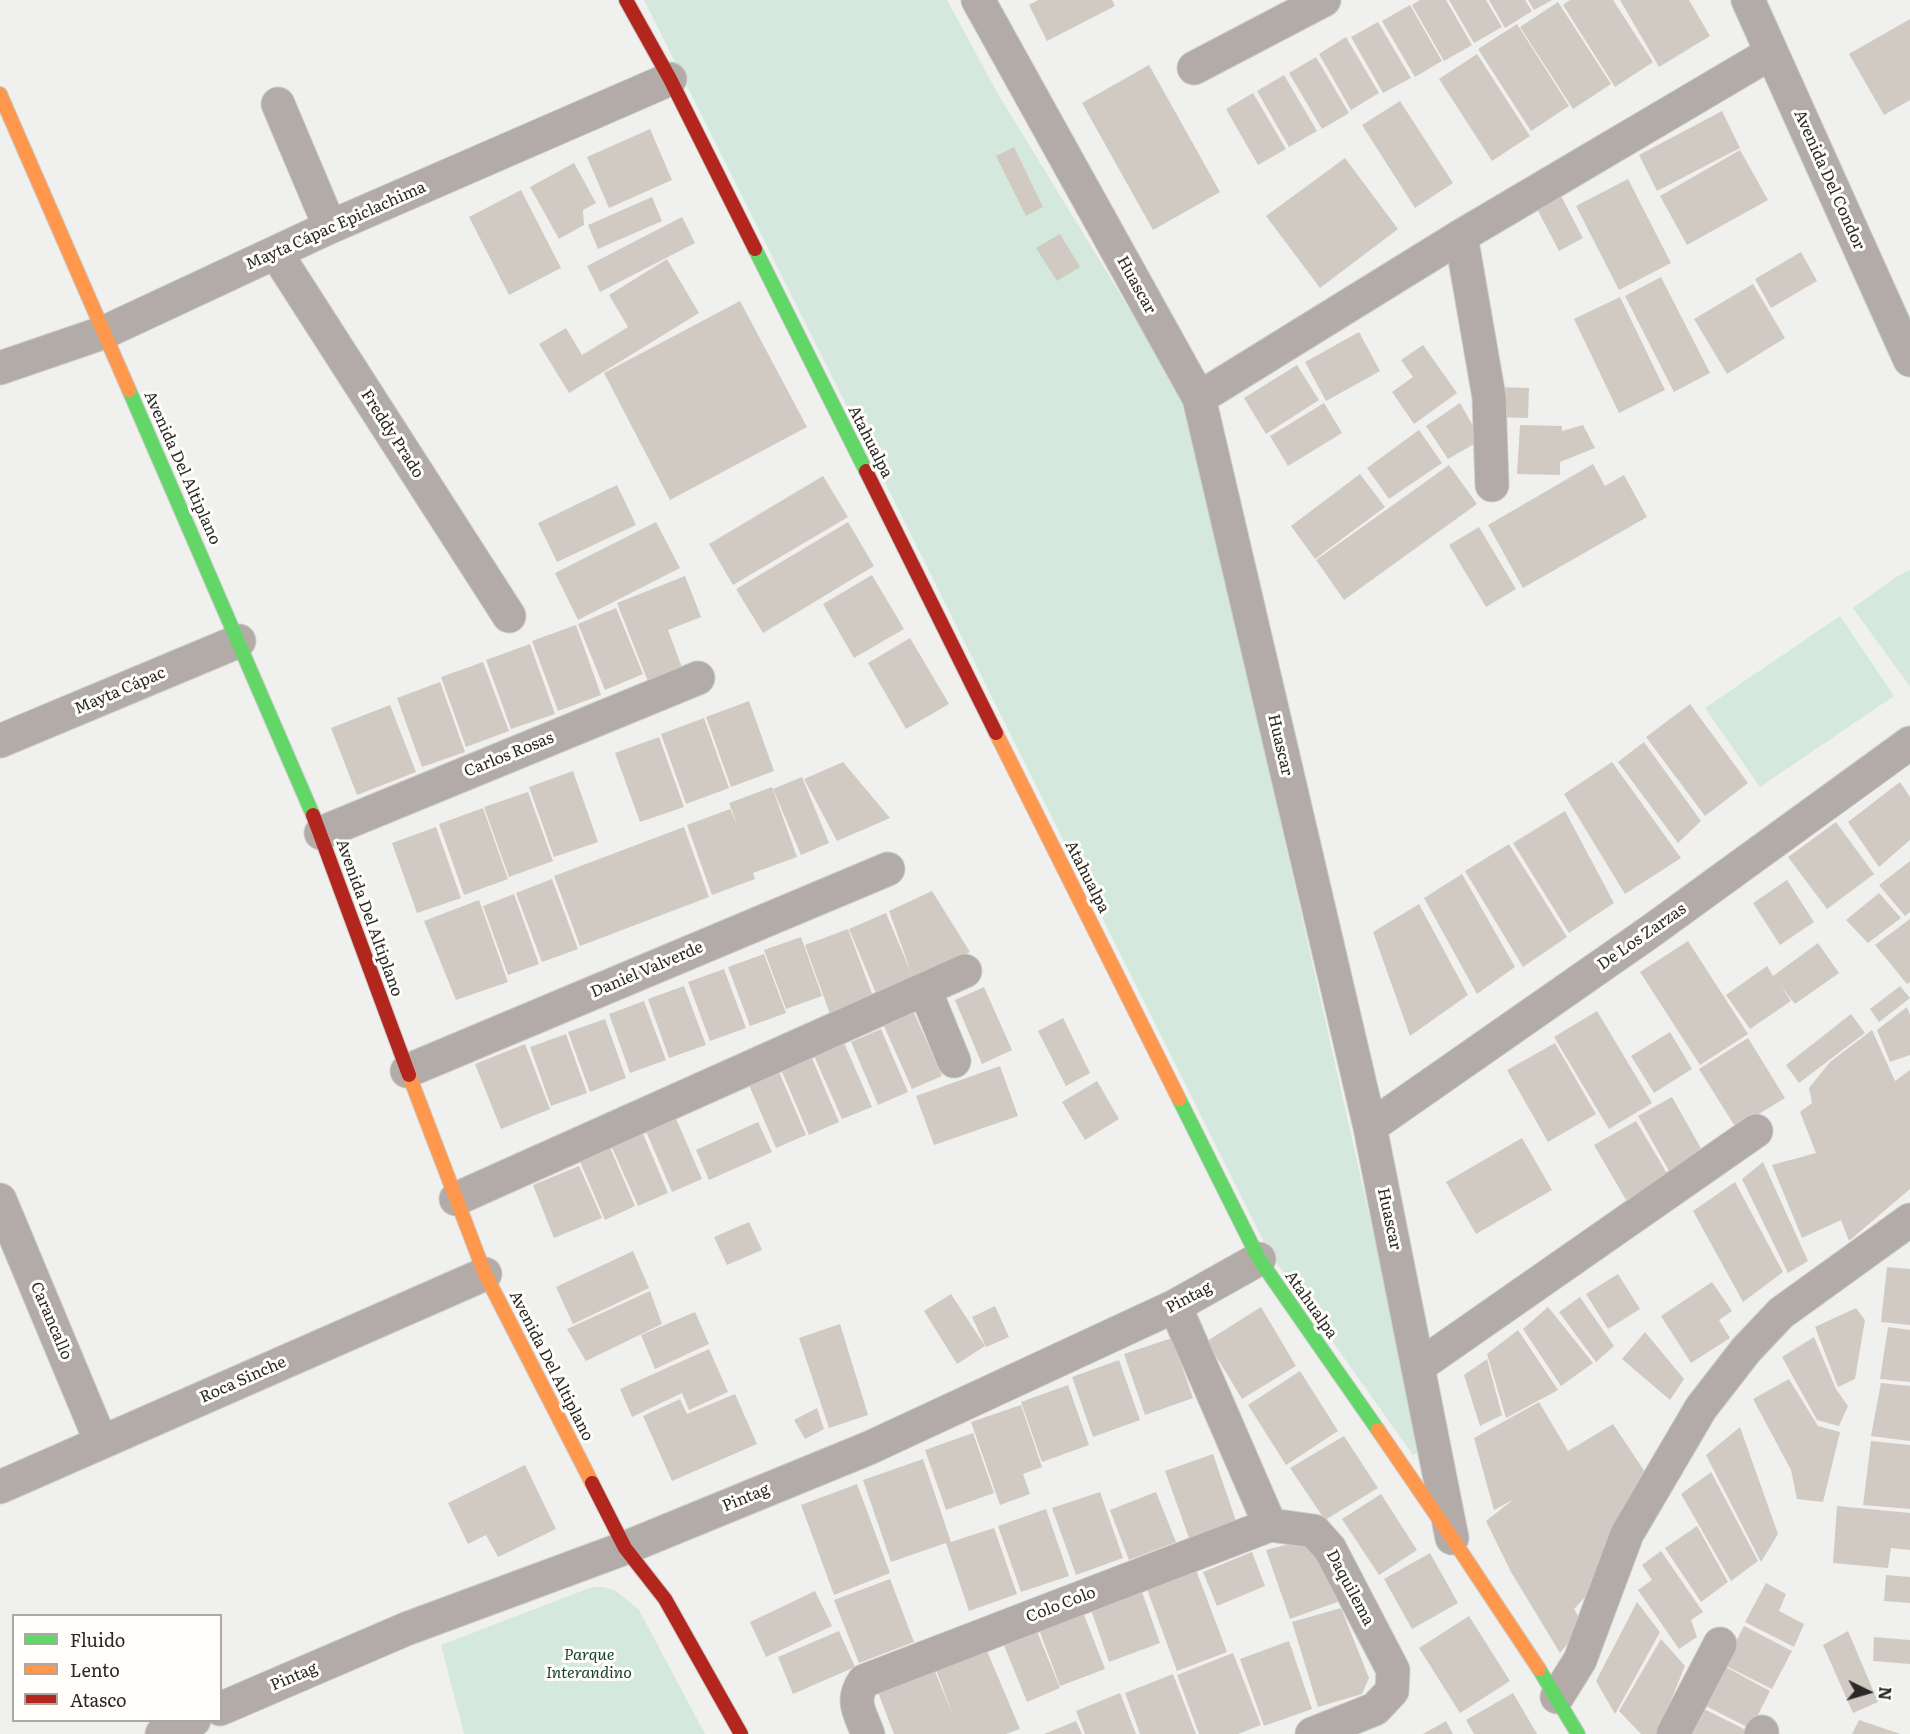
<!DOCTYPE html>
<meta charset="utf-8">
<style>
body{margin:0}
#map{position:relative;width:1910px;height:1734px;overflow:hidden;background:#f0f0ee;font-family:Literata,serif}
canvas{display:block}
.legend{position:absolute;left:12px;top:1614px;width:210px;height:108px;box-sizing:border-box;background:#fffefb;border:2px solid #aaa9a7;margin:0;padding:8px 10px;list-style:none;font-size:18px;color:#2a2928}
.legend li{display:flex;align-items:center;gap:12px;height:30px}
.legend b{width:30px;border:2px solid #aaa9a7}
.north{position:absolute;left:1838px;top:1662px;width:60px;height:60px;-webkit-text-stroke:4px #fffefb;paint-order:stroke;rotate:95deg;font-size:16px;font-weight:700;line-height:24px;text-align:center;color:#2a2928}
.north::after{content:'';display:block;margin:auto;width:21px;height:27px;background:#2a2928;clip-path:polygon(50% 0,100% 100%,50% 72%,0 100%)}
</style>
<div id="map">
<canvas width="1910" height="1734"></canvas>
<ul class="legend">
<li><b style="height:8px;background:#63d668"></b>Fluido</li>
<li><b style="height:8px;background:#ff974d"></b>Lento</li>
<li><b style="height:8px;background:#b3261e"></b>Atasco</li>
</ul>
<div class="north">N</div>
</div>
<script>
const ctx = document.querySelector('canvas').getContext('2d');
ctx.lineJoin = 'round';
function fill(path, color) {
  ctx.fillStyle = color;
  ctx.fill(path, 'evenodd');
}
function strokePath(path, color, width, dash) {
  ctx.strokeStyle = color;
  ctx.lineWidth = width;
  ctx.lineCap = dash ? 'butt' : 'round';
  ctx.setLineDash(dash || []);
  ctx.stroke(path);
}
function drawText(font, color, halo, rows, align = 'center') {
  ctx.font = font + ' Literata,serif';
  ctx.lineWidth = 6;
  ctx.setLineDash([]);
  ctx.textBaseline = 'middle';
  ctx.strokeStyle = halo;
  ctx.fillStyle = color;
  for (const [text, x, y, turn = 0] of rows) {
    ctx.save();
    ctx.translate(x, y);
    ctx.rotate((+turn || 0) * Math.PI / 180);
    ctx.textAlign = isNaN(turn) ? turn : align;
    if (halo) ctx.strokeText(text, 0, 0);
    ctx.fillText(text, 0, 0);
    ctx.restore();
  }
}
fill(new Path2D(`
 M 644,0 L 947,0 L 998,94 L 1185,400 L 1421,1444 L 1421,1449 L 1418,1453 L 1413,1455 L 1269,1252 Z
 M 1910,570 L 1910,687 L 1853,608 L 1896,577 Z
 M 1840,616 L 1894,696 L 1760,787 L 1705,708 Z
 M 592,1587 L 604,1587 L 616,1591 L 639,1610 L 705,1734 L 464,1734 L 441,1645 Z`), '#d5e8de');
fill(new Path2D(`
 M 1038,0 L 1112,0 L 1115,6 L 1047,41 L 1029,5 Z
 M 1420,0 L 1446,0 L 1472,45 L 1444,61 L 1412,5 Z
 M 1449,0 L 1486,0 L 1502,27 L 1474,43 Z
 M 1489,0 L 1525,0 L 1532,11 L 1505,28 Z
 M 1528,0 L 1552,0 L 1534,10 Z
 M 1570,0 L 1613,0 L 1653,62 L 1615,87 L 1563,5 Z
 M 1620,0 L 1689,0 L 1710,36 L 1659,67 Z
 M 1558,2 L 1611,84 L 1573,109 L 1520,27 Z
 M 1410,5 L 1442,61 L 1415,77 L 1382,21 Z
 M 1910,19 L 1910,100 L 1884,115 L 1849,54 Z
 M 1378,22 L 1411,78 L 1383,93 L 1351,37 Z
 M 1517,24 L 1569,106 L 1531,131 L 1478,49 Z
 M 1346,37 L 1379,93 L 1351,110 L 1319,54 Z
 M 1477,54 L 1530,136 L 1492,161 L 1439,79 Z
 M 1316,57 L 1349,113 L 1322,129 L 1289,73 Z
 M 1149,65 L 1220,192 L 1153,230 L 1082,103 Z
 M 1284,75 L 1317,131 L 1289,147 L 1257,91 Z
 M 1253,93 L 1286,149 L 1258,165 L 1226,109 Z
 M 1400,101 L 1453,183 L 1415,208 L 1362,125 Z
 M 1722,111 L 1740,148 L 1657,191 L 1639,155 Z
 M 650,129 L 672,180 L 609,208 L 587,157 Z
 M 1014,147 L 1043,207 L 1026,216 L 996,156 Z
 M 1740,150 L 1768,200 L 1687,245 L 1660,196 Z
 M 1345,158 L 1398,229 L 1320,288 L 1266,216 Z
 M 574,163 L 596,203 L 583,210 L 584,225 L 559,239 L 530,187 Z
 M 1628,179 L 1671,263 L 1619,290 L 1576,206 Z
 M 521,190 L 561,268 L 509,295 L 469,217 Z
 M 1561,196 L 1583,238 L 1559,251 L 1537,209 Z
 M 652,197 L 662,221 L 598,249 L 588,225 Z
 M 682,217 L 695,243 L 600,292 L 587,266 Z
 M 1060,234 L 1080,267 L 1057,281 L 1036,248 Z
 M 1801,252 L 1817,281 L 1771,308 L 1755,279 Z
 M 667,259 L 699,313 L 569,393 L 539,344 L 566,328 L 582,355 L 628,327 L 609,295 Z
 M 1661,277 L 1710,373 L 1674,392 L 1625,296 Z
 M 1753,284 L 1785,338 L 1727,374 L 1694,319 Z
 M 1620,297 L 1665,390 L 1619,413 L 1574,319 Z
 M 740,301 L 807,427 L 670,500 L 604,373 Z
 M 1359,332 L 1380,371 L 1326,401 L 1305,362 Z
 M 1423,345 L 1457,393 L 1414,424 L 1392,392 L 1413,377 L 1401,360 Z
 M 1297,365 L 1319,400 L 1266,434 L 1244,398 Z
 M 1497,387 L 1529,388 L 1528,418 L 1496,417 Z
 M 1324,403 L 1342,433 L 1288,466 L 1270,436 Z
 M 1460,403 L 1481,440 L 1448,459 L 1426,426 Z
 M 1520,425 L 1562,426 L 1562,431 L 1583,425 L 1595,448 L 1560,462 L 1560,475 L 1517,474 Z
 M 1419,430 L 1442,463 L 1389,499 L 1367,468 Z
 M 1593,464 L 1605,486 L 1624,475 L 1647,517 L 1523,588 L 1488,525 Z
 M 1449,465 L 1477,504 L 1344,600 L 1316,560 Z
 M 1360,474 L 1385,507 L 1315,559 L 1291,526 Z
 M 823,476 L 848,517 L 733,585 L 709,544 Z
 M 617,485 L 636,525 L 557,562 L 538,523 Z
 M 656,522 L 680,568 L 578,620 L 555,573 Z
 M 848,522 L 874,566 L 763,633 L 736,589 Z
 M 1479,527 L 1516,589 L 1486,607 L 1449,545 Z
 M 872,575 L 904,629 L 854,658 L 823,604 Z
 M 685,576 L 701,617 L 668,630 L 683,670 L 649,684 L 617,603 Z
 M 616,608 L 643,674 L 605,690 L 578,624 Z
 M 576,625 L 601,695 L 558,711 L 532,641 Z
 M 910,638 L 949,704 L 906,729 L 868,663 Z
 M 530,644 L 555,714 L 511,729 L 486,660 Z
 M 483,662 L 509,731 L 466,747 L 441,677 Z
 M 440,682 L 465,752 L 422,767 L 397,698 Z
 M 749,701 L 774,771 L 731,787 L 706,717 Z
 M 1690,704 L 1748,783 L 1705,816 L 1646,737 Z
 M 390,705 L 416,772 L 357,795 L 331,728 Z
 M 704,718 L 729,788 L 686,804 L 661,734 Z
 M 659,737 L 684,807 L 640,822 L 615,753 Z
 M 1644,742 L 1701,821 L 1678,843 L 1618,762 Z
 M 843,762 L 890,818 L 837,841 L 804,779 Z
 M 1612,762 L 1681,858 L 1625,894 L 1564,794 Z
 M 573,771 L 598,842 L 554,857 L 529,787 Z
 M 802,777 L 829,843 L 801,855 L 773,789 Z
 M 1900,782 L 1910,797 L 1910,840 L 1879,867 L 1848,822 Z
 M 772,787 L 797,857 L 753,873 L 755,879 L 712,895 L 687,825 L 730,809 L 737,825 L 729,803 Z
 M 528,792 L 553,861 L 509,877 L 484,807 Z
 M 483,808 L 508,879 L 464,895 L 439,824 Z
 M 1565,811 L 1614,903 L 1569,933 L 1513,843 Z
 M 1836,822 L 1874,874 L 1827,909 L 1788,857 Z
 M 436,827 L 461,898 L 417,913 L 392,843 Z
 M 684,827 L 709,897 L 580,946 L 554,876 Z
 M 1509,844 L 1567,937 L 1523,967 L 1465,871 Z
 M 1910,861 L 1910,912 L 1905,916 L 1879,885 Z
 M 1462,874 L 1515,967 L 1477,994 L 1424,898 Z
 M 552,879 L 578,949 L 542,962 L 516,893 Z
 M 1787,880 L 1814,922 L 1780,945 L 1753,903 Z
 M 932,891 L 970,952 L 878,998 L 849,929 L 886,913 L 912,975 L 889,911 Z
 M 1879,893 L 1901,918 L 1868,943 L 1846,920 Z
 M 514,894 L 539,964 L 508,975 L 483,906 Z
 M 479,900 L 508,982 L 456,1000 L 424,921 Z
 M 1419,904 L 1468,995 L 1410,1036 L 1373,932 Z
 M 1910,919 L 1910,982 L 1907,984 L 1875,945 Z
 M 848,929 L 874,999 L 830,1014 L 805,945 Z
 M 801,937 L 822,996 L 786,1009 L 764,950 Z
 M 1688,941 L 1748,1034 L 1700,1065 L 1640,972 Z
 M 1818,943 L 1839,973 L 1795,1004 L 1780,985 L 1791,1001 L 1750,1029 L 1726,995 L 1767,966 L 1773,976 Z
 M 764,954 L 786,1013 L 750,1026 L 728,967 Z
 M 724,969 L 746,1028 L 710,1041 L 688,982 Z
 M 684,986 L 706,1045 L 669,1058 L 648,999 Z
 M 1900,986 L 1910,998 L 1879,1022 L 1870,1009 Z
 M 984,987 L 1012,1050 L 982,1064 L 955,1000 Z
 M 644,1001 L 666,1060 L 630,1073 L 609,1014 Z
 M 1907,1007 L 1910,1015 L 1910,1055 L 1890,1062 L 1877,1030 Z
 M 1597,1011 L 1652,1103 L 1609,1129 L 1554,1037 Z
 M 914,1013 L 942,1076 L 912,1089 L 884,1026 Z
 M 1851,1014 L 1865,1033 L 1799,1083 L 1786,1065 Z
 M 1063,1018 L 1090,1073 L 1066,1086 L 1038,1031 Z
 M 605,1019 L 626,1078 L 590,1092 L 568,1032 Z
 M 881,1029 L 908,1092 L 878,1105 L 851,1042 Z
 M 1872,1030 L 1895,1081 L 1910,1070 L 1910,1189 L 1849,1241 L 1841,1220 L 1802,1238 L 1772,1165 L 1816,1153 L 1800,1112 L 1812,1103 L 1809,1088 L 1830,1062 Z
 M 1670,1032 L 1692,1069 L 1654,1093 L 1631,1056 Z
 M 566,1034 L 587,1093 L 551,1106 L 530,1047 Z
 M 1748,1038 L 1785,1098 L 1736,1128 L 1699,1069 Z
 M 844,1043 L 872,1107 L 842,1119 L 814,1056 Z
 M 1555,1043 L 1596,1114 L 1548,1142 L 1507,1070 Z
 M 525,1044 L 550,1109 L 501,1129 L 475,1064 Z
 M 812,1058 L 839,1122 L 809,1135 L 782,1072 Z
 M 1000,1066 L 1018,1116 L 934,1145 L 916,1096 Z
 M 779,1072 L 806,1135 L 776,1148 L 749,1085 Z
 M 1097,1081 L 1119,1119 L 1085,1140 L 1062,1102 Z
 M 1672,1097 L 1703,1152 L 1669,1171 L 1638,1116 Z
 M 675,1116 L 702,1179 L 672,1192 L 645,1129 Z
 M 1636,1121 L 1668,1175 L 1626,1200 L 1594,1145 Z
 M 758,1122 L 772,1152 L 709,1180 L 696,1150 Z
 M 641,1129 L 668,1193 L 638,1206 L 610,1143 Z
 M 1522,1138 L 1552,1190 L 1476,1234 L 1446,1182 Z
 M 608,1143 L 635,1206 L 605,1220 L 578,1157 Z
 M 1763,1162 L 1808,1261 L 1788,1273 L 1742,1179 Z
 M 579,1166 L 602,1218 L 554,1238 L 533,1185 Z
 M 1735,1182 L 1783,1272 L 1743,1302 L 1693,1211 Z
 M 749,1222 L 762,1250 L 727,1265 L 714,1237 Z
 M 633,1251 L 649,1288 L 573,1324 L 556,1287 Z
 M 1887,1267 L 1910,1269 L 1910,1325 L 1881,1322 Z
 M 1618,1274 L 1640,1309 L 1608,1329 L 1586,1294 Z
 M 1712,1282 L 1732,1311 L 1719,1320 L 1730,1338 L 1691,1363 L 1661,1316 Z
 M 650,1291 L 662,1324 L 586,1361 L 567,1329 Z
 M 951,1294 L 985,1346 L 957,1364 L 924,1311 Z
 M 1580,1297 L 1614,1346 L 1596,1362 L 1559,1312 Z
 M 995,1306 L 1009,1337 L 986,1347 L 972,1317 Z
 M 1261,1307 L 1296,1366 L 1242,1399 L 1207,1341 Z
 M 1548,1307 L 1593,1363 L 1561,1386 L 1523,1329 Z
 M 1856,1308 L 1865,1320 L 1855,1379 L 1838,1387 L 1815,1327 Z
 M 695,1312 L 709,1344 L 655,1369 L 641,1335 Z
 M 840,1324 L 868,1415 L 829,1428 L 799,1338 Z
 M 1888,1327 L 1910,1330 L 1910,1382 L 1880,1379 Z
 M 1518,1330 L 1558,1390 L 1506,1418 L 1487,1354 Z
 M 1645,1332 L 1684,1379 L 1670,1400 L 1622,1359 Z
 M 1814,1337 L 1836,1389 L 1848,1406 L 1839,1426 L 1817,1420 L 1782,1357 Z
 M 1172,1338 L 1193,1398 L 1145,1415 L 1124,1354 Z
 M 709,1349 L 728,1392 L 689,1410 L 682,1393 L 632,1417 L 620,1389 Z
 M 1487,1359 L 1502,1415 L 1480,1426 L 1464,1375 Z
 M 1119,1360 L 1140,1420 L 1093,1437 L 1072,1377 Z
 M 1300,1371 L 1338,1431 L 1286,1465 L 1248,1405 Z
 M 1789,1379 L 1818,1426 L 1840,1432 L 1823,1502 L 1797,1499 L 1791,1470 L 1753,1399 Z
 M 1881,1383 L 1910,1386 L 1910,1441 L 1871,1436 Z
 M 1068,1385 L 1089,1445 L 1042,1462 L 1021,1402 Z
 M 735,1394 L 757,1444 L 672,1481 L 643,1416 L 680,1399 L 687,1414 Z
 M 1539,1402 L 1568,1451 L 1613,1424 L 1645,1472 L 1587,1595 L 1574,1609 L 1583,1625 L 1560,1653 L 1511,1572 L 1486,1521 L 1514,1499 L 1494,1510 L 1474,1438 Z
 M 1021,1405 L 1042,1467 L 1023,1474 L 1030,1494 L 1000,1505 L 971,1422 Z
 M 817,1408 L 824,1429 L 805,1439 L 794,1420 Z
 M 1740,1427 L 1778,1534 L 1761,1562 L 1706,1455 Z
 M 973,1433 L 994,1493 L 946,1510 L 925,1450 Z
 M 1344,1436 L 1378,1488 L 1325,1520 L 1290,1468 Z
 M 1871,1441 L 1910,1445 L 1910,1509 L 1863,1505 Z
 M 1213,1454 L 1236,1521 L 1189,1538 L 1165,1471 Z
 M 923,1459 L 951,1542 L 994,1528 L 1017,1594 L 969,1611 L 946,1543 L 891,1562 L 863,1480 Z
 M 525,1465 L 556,1529 L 498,1557 L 486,1535 L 468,1544 L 448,1503 Z
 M 1711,1472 L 1758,1561 L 1731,1581 L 1681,1494 Z
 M 857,1484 L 890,1573 L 834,1595 L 801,1505 Z
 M 1100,1492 L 1123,1558 L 1076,1575 L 1052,1508 Z
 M 1156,1492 L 1176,1542 L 1129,1560 L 1110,1510 Z
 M 1381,1494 L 1417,1550 L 1379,1575 L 1342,1519 Z
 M 1837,1506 L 1910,1513 L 1910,1550 L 1891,1548 L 1888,1568 L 1833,1563 Z
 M 1046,1509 L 1069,1576 L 1021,1592 L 998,1526 Z
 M 1697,1526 L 1728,1582 L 1701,1602 L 1665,1548 Z
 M 1312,1538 L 1340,1601 L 1290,1619 L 1266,1550 Z
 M 1661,1551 L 1703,1612 L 1691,1620 L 1697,1637 L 1679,1649 L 1638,1590 L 1652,1580 L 1642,1565 Z
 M 1252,1552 L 1265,1586 L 1217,1606 L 1203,1572 Z
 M 1430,1553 L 1458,1603 L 1412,1629 L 1384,1579 Z
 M 1196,1570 L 1227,1652 L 1177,1671 L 1147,1589 Z
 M 1886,1575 L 1910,1577 L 1910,1603 L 1884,1601 Z
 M 890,1579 L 914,1642 L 859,1663 L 834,1600 Z
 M 1766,1583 L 1786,1594 L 1779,1611 L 1804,1624 L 1794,1647 L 1745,1622 Z
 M 1141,1589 L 1160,1643 L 1109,1662 L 1090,1607 Z
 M 815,1591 L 832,1626 L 766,1657 L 750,1622 Z
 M 1637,1602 L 1660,1632 L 1615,1714 L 1596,1681 Z
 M 1081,1607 L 1105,1669 L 1060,1686 L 1037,1624 Z
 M 1341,1608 L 1369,1678 L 1362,1694 L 1318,1707 L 1292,1622 Z
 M 1469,1616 L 1510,1681 L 1460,1713 L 1419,1648 Z
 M 1034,1624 L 1060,1688 L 1027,1702 L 1001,1638 Z
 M 1744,1626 L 1792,1651 L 1772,1689 L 1724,1665 Z
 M 839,1631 L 855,1667 L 793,1694 L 778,1657 Z
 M 1848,1631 L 1878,1702 L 1853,1713 L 1823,1645 Z
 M 1874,1637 L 1910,1640 L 1910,1664 L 1873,1661 Z
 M 1661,1639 L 1685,1666 L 1657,1734 L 1641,1734 L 1619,1711 Z
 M 1289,1641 L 1312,1709 L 1264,1726 L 1240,1659 Z
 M 984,1644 L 1020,1729 L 1006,1734 L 894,1734 L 876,1687 L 932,1664 L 954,1718 L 934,1664 Z
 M 1233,1653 L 1261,1725 L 1238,1734 L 1199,1734 L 1177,1675 Z
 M 1722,1665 L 1770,1691 L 1751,1729 L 1702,1704 Z
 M 1173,1674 L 1196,1734 L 1140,1734 L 1125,1693 Z
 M 1120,1693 L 1136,1734 L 1085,1734 L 1076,1711 Z
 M 1513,1693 L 1537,1734 L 1474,1734 L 1466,1720 Z
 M 1702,1708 L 1750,1732 L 1749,1734 L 1688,1734 Z
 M 1859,1720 L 1900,1734 L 1852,1734 Z
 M 1076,1721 L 1082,1734 L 1044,1734 Z
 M 1446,1721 L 1453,1734 L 1423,1734 Z`), '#d1cac3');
const street = new Path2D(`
 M 978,0 L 1199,398 L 1370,1127 L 1452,1538
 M 1748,0 L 1910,360
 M 1194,68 L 1324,0
 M 278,104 L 330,227
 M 1461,236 L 1489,397 L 1492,485
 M 276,253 L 509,616
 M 0,368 L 105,332 L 330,227 L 670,79
 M 1199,398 L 1461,236 L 1771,53
 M 0,741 L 239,641
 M 321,833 L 698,678
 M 925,990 L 954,1061
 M 407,1071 L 888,869
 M 1370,1127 L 1651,931 L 1910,743
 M 456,1199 L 965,971
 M 0,1200 L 101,1442
 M 1175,1306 L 1270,1525 L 1314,1531 L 1330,1549 L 1393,1670 L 1392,1691 L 1375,1709 L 1312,1734
 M 1419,1366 L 1756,1131
 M 0,1487 L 485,1274
 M 1557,1697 L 1580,1660 L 1627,1534 L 1701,1408 L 1746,1350 L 1781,1313 L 1910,1220
 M 220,1709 L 406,1629 L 625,1548 L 869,1448 L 1175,1306 L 1259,1259
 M 162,1734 L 194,1720
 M 868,1734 C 860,1713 850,1701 864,1681 L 1270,1525
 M 1673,1734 L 1720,1644
 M 1761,1734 L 1762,1732`);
const fast = new Path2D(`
 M 755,249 L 866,471
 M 129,390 L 313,815
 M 1179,1099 L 1259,1259 L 1378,1430
 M 1539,1669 L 1578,1734`);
const slow = new Path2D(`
 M 0,94 L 129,390
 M 996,733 L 1179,1099
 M 409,1075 L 485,1274 L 592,1483
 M 1378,1430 L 1452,1538 L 1539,1669`);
const jam = new Path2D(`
 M 626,0 L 670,79 L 755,249
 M 866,471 L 996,733
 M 313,815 L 409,1075
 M 592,1483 L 625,1548 L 665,1599 L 741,1734`);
strokePath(street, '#ccccca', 35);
strokePath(fast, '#ccccca', 16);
strokePath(slow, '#ccccca', 16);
strokePath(jam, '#ccccca', 16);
strokePath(street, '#b2aba7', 33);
strokePath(fast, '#63d668', 14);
strokePath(slow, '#ff974d', 14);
strokePath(jam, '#b3261e', 14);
drawText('16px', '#2a2928', '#fffefb', [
 ["Avenida Del Condor",1829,180,66],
 ["Mayta Cápac Epiclachima",336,226,-24],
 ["Huascar",1136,285,61],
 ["Freddy Prado",392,434,57],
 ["Atahualpa",870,442,63],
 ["Avenida Del Altiplano",182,468,66],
 ["Mayta Cápac",120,691,-23],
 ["Huascar",1280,745,77],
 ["Carlos Rosas",509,755,-22],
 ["Atahualpa",1087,877,63],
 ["Avenida Del Altiplano",369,918,70],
 ["De Los Zarzas",1642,937,-35],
 ["Daniel Valverde",647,970,-23],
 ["Huascar",1389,1219,78],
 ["Pintag",1189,1298,-28],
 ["Atahualpa",1311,1305,55],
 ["Carancallo",51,1321,67],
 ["Avenida Del Altiplano",551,1366,63],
 ["Roca Sinche",243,1380,-24],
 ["Pintag",746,1498,-22],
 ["Daquilema",1350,1588,62],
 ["Colo Colo",1061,1605,-21],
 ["Pintag",294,1677,-23]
]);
drawText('italic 16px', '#133f2e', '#fffefb', [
 ["Parque",589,1655],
 ["Interandino",589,1673]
]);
</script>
